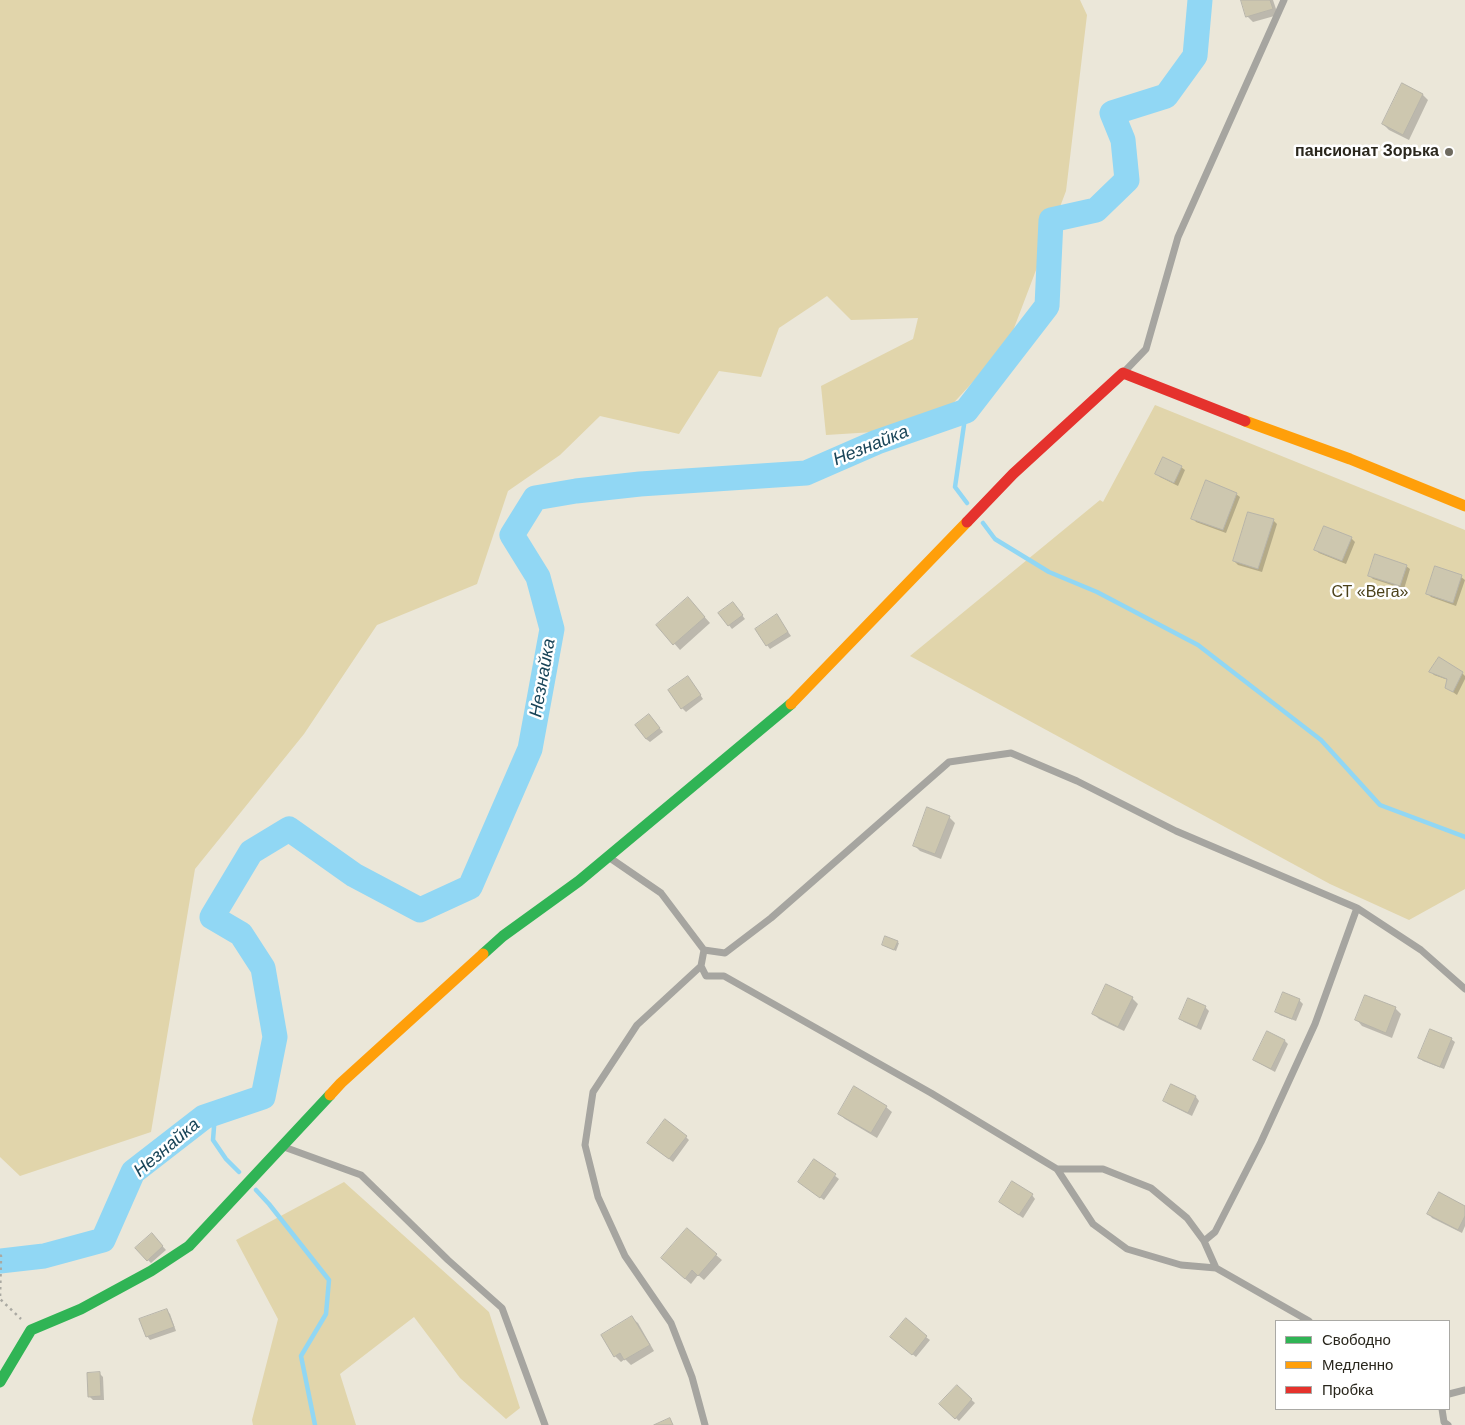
<!DOCTYPE html>
<meta charset="utf-8">
<style>
body{margin:0}
#map{position:relative;width:1465px;height:1425px;overflow:hidden;background:#ebe7d9;font-family:Helvetica,sans-serif}
canvas{display:block}
.legend{position:absolute;left:1275px;top:1320px;width:175px;height:90px;box-sizing:border-box;background:#fff;border:1px solid #aaa9a5;margin:0;padding:6px 9px;list-style:none;font-size:15px;color:#2a271d}
.legend li{display:flex;align-items:center;gap:10px;height:25px}
.legend b{width:25px;border:1px solid #aaa9a5}
</style>
<div id="map">
<canvas width="1465" height="1425"></canvas>
<ul class="legend">
<li><b style="height:6px;background:#30b455"></b>Свободно</li>
<li><b style="height:6px;background:#ff9f0a"></b>Медленно</li>
<li><b style="height:6px;background:#e5322d"></b>Пробка</li>
</ul>
</div>
<script>
const ctx = document.querySelector('canvas').getContext('2d');
ctx.lineJoin = 'round';
function fill(path, color) {
  ctx.fillStyle = color;
  ctx.fill(path, 'evenodd');
}
function strokePath(path, color, width, dash) {
  ctx.strokeStyle = color;
  ctx.lineWidth = width;
  ctx.lineCap = dash ? 'butt' : 'round';
  ctx.setLineDash(dash || []);
  ctx.stroke(path);
}
function drawText(font, color, halo, rows, align = 'center') {
  ctx.font = font + ' Helvetica,sans-serif';
  ctx.lineWidth = 5;
  ctx.setLineDash([]);
  ctx.textBaseline = 'middle';
  ctx.strokeStyle = halo;
  ctx.fillStyle = color;
  for (const [text, x, y, turn = 0] of rows) {
    ctx.save();
    ctx.translate(x, y);
    ctx.rotate((+turn || 0) * Math.PI / 180);
    ctx.textAlign = isNaN(turn) ? turn : align;
    if (halo) ctx.strokeText(text, 0, 0);
    ctx.fillText(text, 0, 0);
    ctx.restore();
  }
}
fill(new Path2D(`
 M 0,0 L 1080,0 L 1087,15 L 1066,191 L 1008,344 L 947,410 L 874,432 L 826,435 L 821,386 L 913,339 L 918,318 L 851,320 L 827,296 L 779,328 L 761,377 L 719,371 L 679,434 L 600,416 L 560,455 L 508,491 L 477,584 L 377,625 L 304,734 L 195,869 L 151,1132 L 20,1176 L 0,1157 Z
 M 1155,405 L 1465,530 L 1465,889 L 1409,920 L 1330,884 L 910,656 L 1100,500 L 1103,502 Z
 M 344,1182 L 489,1312 L 520,1408 L 506,1419 L 460,1378 L 414,1317 L 340,1374 L 356,1425 L 253,1425 L 252,1420 L 278,1319 L 236,1240 Z`), '#e1d5ab');
fill(new Path2D(`
 M 1243,0 L 1273,0 L 1278,15 L 1253,22 L 1247,16 Z
 M 1402,85 L 1423,95 L 1428,100 L 1409,140 L 1389,130 L 1383,124 Z
 M 1181,467 L 1185,470 L 1178,486 L 1160,477 L 1156,473 Z
 M 1236,494 L 1240,497 L 1226,533 L 1196,522 L 1193,518 Z
 M 1273,520 L 1277,524 L 1262,572 L 1238,565 L 1234,561 Z
 M 1351,538 L 1355,542 L 1346,564 L 1319,553 L 1316,550 Z
 M 1406,566 L 1410,569 L 1404,589 L 1373,579 L 1370,576 Z
 M 1461,577 L 1465,580 L 1456,606 L 1431,597 L 1427,593 Z
 M 693,604 L 710,623 L 680,650 L 658,625 Z
 M 736,607 L 745,619 L 732,629 L 720,614 Z
 M 777,616 L 791,636 L 770,649 L 767,645 Z
 M 1430,671 L 1462,673 L 1465,676 L 1465,679 L 1457,695 L 1447,688 L 1448,680 L 1434,675 Z
 M 691,681 L 703,699 L 686,712 L 682,708 Z
 M 652,719 L 663,732 L 650,742 L 646,739 Z
 M 949,817 L 955,823 L 941,859 L 920,851 L 914,845 Z
 M 897,942 L 899,943 L 896,951 L 885,946 Z
 M 1132,998 L 1138,1004 L 1124,1031 L 1099,1019 L 1093,1013 Z
 M 1299,1000 L 1303,1004 L 1296,1021 L 1280,1015 L 1277,1012 Z
 M 1205,1007 L 1209,1011 L 1201,1030 L 1184,1022 L 1180,1019 Z
 M 1395,1008 L 1401,1014 L 1392,1038 L 1362,1026 L 1357,1020 Z
 M 1268,1033 L 1285,1041 L 1288,1044 L 1275,1072 L 1259,1063 L 1255,1060 Z
 M 1451,1039 L 1455,1042 L 1444,1069 L 1423,1061 L 1419,1057 Z
 M 1172,1086 L 1196,1097 L 1199,1101 L 1192,1116 L 1168,1104 L 1165,1101 Z
 M 886,1107 L 892,1112 L 877,1138 L 845,1119 L 839,1113 Z
 M 686,1137 L 689,1140 L 673,1162 L 652,1146 Z
 M 815,1160 L 839,1179 L 824,1200 L 803,1185 Z
 M 1032,1195 L 1035,1199 L 1023,1218 L 1000,1202 Z
 M 1465,1208 L 1465,1226 L 1462,1233 L 1432,1218 L 1429,1214 Z
 M 155,1238 L 166,1250 L 151,1263 L 148,1260 Z
 M 716,1255 L 722,1260 L 704,1280 L 698,1275 L 691,1284 L 668,1264 Z
 M 166,1310 L 170,1314 L 176,1331 L 150,1340 L 147,1336 Z
 M 632,1318 L 638,1323 L 654,1351 L 631,1365 L 625,1359 L 621,1362 L 615,1356 L 603,1335 Z
 M 926,1337 L 930,1340 L 916,1357 L 895,1340 Z
 M 99,1373 L 103,1377 L 104,1400 L 93,1400 L 89,1396 Z
 M 957,1387 L 975,1403 L 959,1421 L 941,1404 Z`), '#0003');
strokePath(new Path2D(`
 M 966,411 L 955,487 L 967,503
 M 983,523 L 995,539 L 1049,572 L 1097,592 L 1198,645 L 1321,740 L 1380,805 L 1465,837
 M 215,1114 L 213,1140 L 226,1159 L 239,1172
 M 256,1190 L 269,1204 L 329,1280 L 326,1314 L 301,1356 L 315,1425`), '#91d7f4', 4.5);
strokePath(new Path2D(`
 M 0,1261 L 44,1256 L 103,1240 L 133,1172 L 204,1117 L 263,1097 L 275,1037 L 263,968 L 241,934 L 212,917 L 251,852 L 289,829 L 354,875 L 420,910 L 470,887 L 530,749 L 552,629 L 538,577 L 512,535 L 535,498 L 576,491 L 640,484 L 806,473 L 877,442 L 966,411 L 1047,306 L 1051,220 L 1096,210 L 1127,180 L 1123,140 L 1112,113 L 1166,96 L 1195,56 L 1200,0`), '#91d7f4', 25);
const building = new Path2D(`
 M 1241,0 L 1270,0 L 1273,9 L 1246,17 Z
 M 1402,83 L 1423,94 L 1403,135 L 1382,124 Z
 M 1163,457 L 1182,466 L 1174,483 L 1155,474 Z
 M 1206,480 L 1237,493 L 1223,530 L 1191,519 Z
 M 1248,512 L 1274,519 L 1258,569 L 1233,561 Z
 M 1324,526 L 1352,537 L 1342,561 L 1314,550 Z
 M 1375,554 L 1407,565 L 1400,586 L 1368,576 Z
 M 1435,566 L 1462,575 L 1453,603 L 1426,594 Z
 M 688,597 L 705,617 L 673,645 L 656,625 Z
 M 733,602 L 743,615 L 728,626 L 718,613 Z
 M 777,614 L 788,632 L 766,646 L 755,629 Z
 M 1439,657 L 1463,672 L 1453,692 L 1445,688 L 1447,679 L 1429,672 Z
 M 688,676 L 701,695 L 681,709 L 668,690 Z
 M 649,714 L 660,728 L 646,739 L 635,725 Z
 M 927,807 L 950,816 L 935,854 L 913,846 Z
 M 885,936 L 898,941 L 894,950 L 882,945 Z
 M 1106,984 L 1133,997 L 1118,1027 L 1092,1014 Z
 M 1283,992 L 1300,999 L 1292,1019 L 1275,1012 Z
 M 1365,995 L 1396,1007 L 1386,1033 L 1355,1020 Z
 M 1188,998 L 1206,1006 L 1197,1027 L 1179,1019 Z
 M 1430,1029 L 1452,1038 L 1440,1067 L 1418,1058 Z
 M 1267,1031 L 1285,1040 L 1271,1069 L 1253,1060 Z
 M 1171,1084 L 1196,1096 L 1188,1113 L 1163,1101 Z
 M 854,1086 L 887,1106 L 871,1133 L 838,1114 Z
 M 665,1119 L 687,1136 L 669,1159 L 647,1143 Z
 M 814,1159 L 836,1174 L 820,1198 L 798,1182 Z
 M 1012,1181 L 1033,1194 L 1019,1215 L 999,1202 Z
 M 1439,1192 L 1465,1206 L 1465,1216 L 1458,1230 L 1427,1214 Z
 M 687,1228 L 717,1254 L 698,1276 L 692,1270 L 685,1279 L 661,1258 Z
 M 152,1233 L 163,1246 L 147,1261 L 135,1248 Z
 M 167,1309 L 174,1327 L 146,1337 L 139,1319 Z
 M 632,1316 L 650,1345 L 624,1360 L 620,1353 L 614,1357 L 601,1335 Z
 M 906,1318 L 927,1336 L 912,1355 L 890,1337 Z
 M 100,1372 L 101,1396 L 88,1397 L 87,1373 Z
 M 957,1385 L 972,1399 L 955,1419 L 939,1404 Z
 M 670,1418 L 673,1425 L 654,1425 Z`);
fill(building, '#cdc7af');
strokePath(building, '#b7b4a9', 1);
strokePath(new Path2D(`
 M 0,1255 L 1,1256 L 0,1299 L 21,1319`), '#aaa9a2', 2.5, [2.5, 4]);
strokePath(new Path2D(`
 M 1124,372 L 1146,349 L 1178,237 L 1284,0
 M 610,858 L 661,893 L 704,950 L 701,966 L 706,976 L 724,976 L 931,1093 L 1057,1169 L 1093,1224 L 1127,1249 L 1181,1265 L 1216,1268 L 1309,1321
 M 704,950 L 725,953 L 771,918 L 949,762 L 1011,753 L 1077,781 L 1176,831 L 1357,908
 M 701,966 L 637,1025 L 593,1092 L 585,1145 L 598,1197 L 625,1256 L 671,1323 L 692,1377 L 705,1425
 M 284,1147 L 361,1175 L 448,1260 L 502,1308 L 545,1425
 M 1057,1169 L 1103,1169 L 1151,1188 L 1187,1218 L 1204,1241 L 1216,1268
 M 1204,1241 L 1215,1232 L 1261,1142 L 1315,1024 L 1357,908 L 1421,950 L 1465,989
 M 1449,1394 L 1465,1390
 M 1442,1409 L 1444,1422 L 1448,1425`), '#a6a5a0', 7);
strokePath(new Path2D(`
 M 483,954 L 503,936 L 579,881 L 791,704
 M 0,1382 L 31,1330 L 81,1309 L 151,1271 L 189,1246 L 330,1095`), '#30b455', 11);
strokePath(new Path2D(`
 M 1245,421 L 1350,459 L 1465,506
 M 791,704 L 967,522
 M 330,1095 L 341,1083 L 483,954`), '#ff9f0a', 11);
strokePath(new Path2D(`
 M 967,522 L 1013,474 L 1123,373 L 1245,421`), '#e5322d', 11);
for (const [x, y, r, color] of [
 [1449,152,5,"#6e6a5f"]
]) {
  const dot = new Path2D();
  dot.arc(x, y, r, 0, 2 * Math.PI);
  ctx.fillStyle = color;
  ctx.fill(dot);
  strokePath(dot, '#fff', 2);
}
drawText('bold 16px', '#2a271d', '#fff', [
 ["пансионат Зорька",1439,152]
], 'right');
drawText('16px', '#4c421b', '#fff', [
 ["СТ «Вега»",1370,593]
]);
drawText('italic 18px', '#194559', '#fff', [
 ["Незнайка",871,446,-22],
 ["Незнайка",543,678,-80],
 ["Незнайка",167,1148,-40]
]);
</script>
